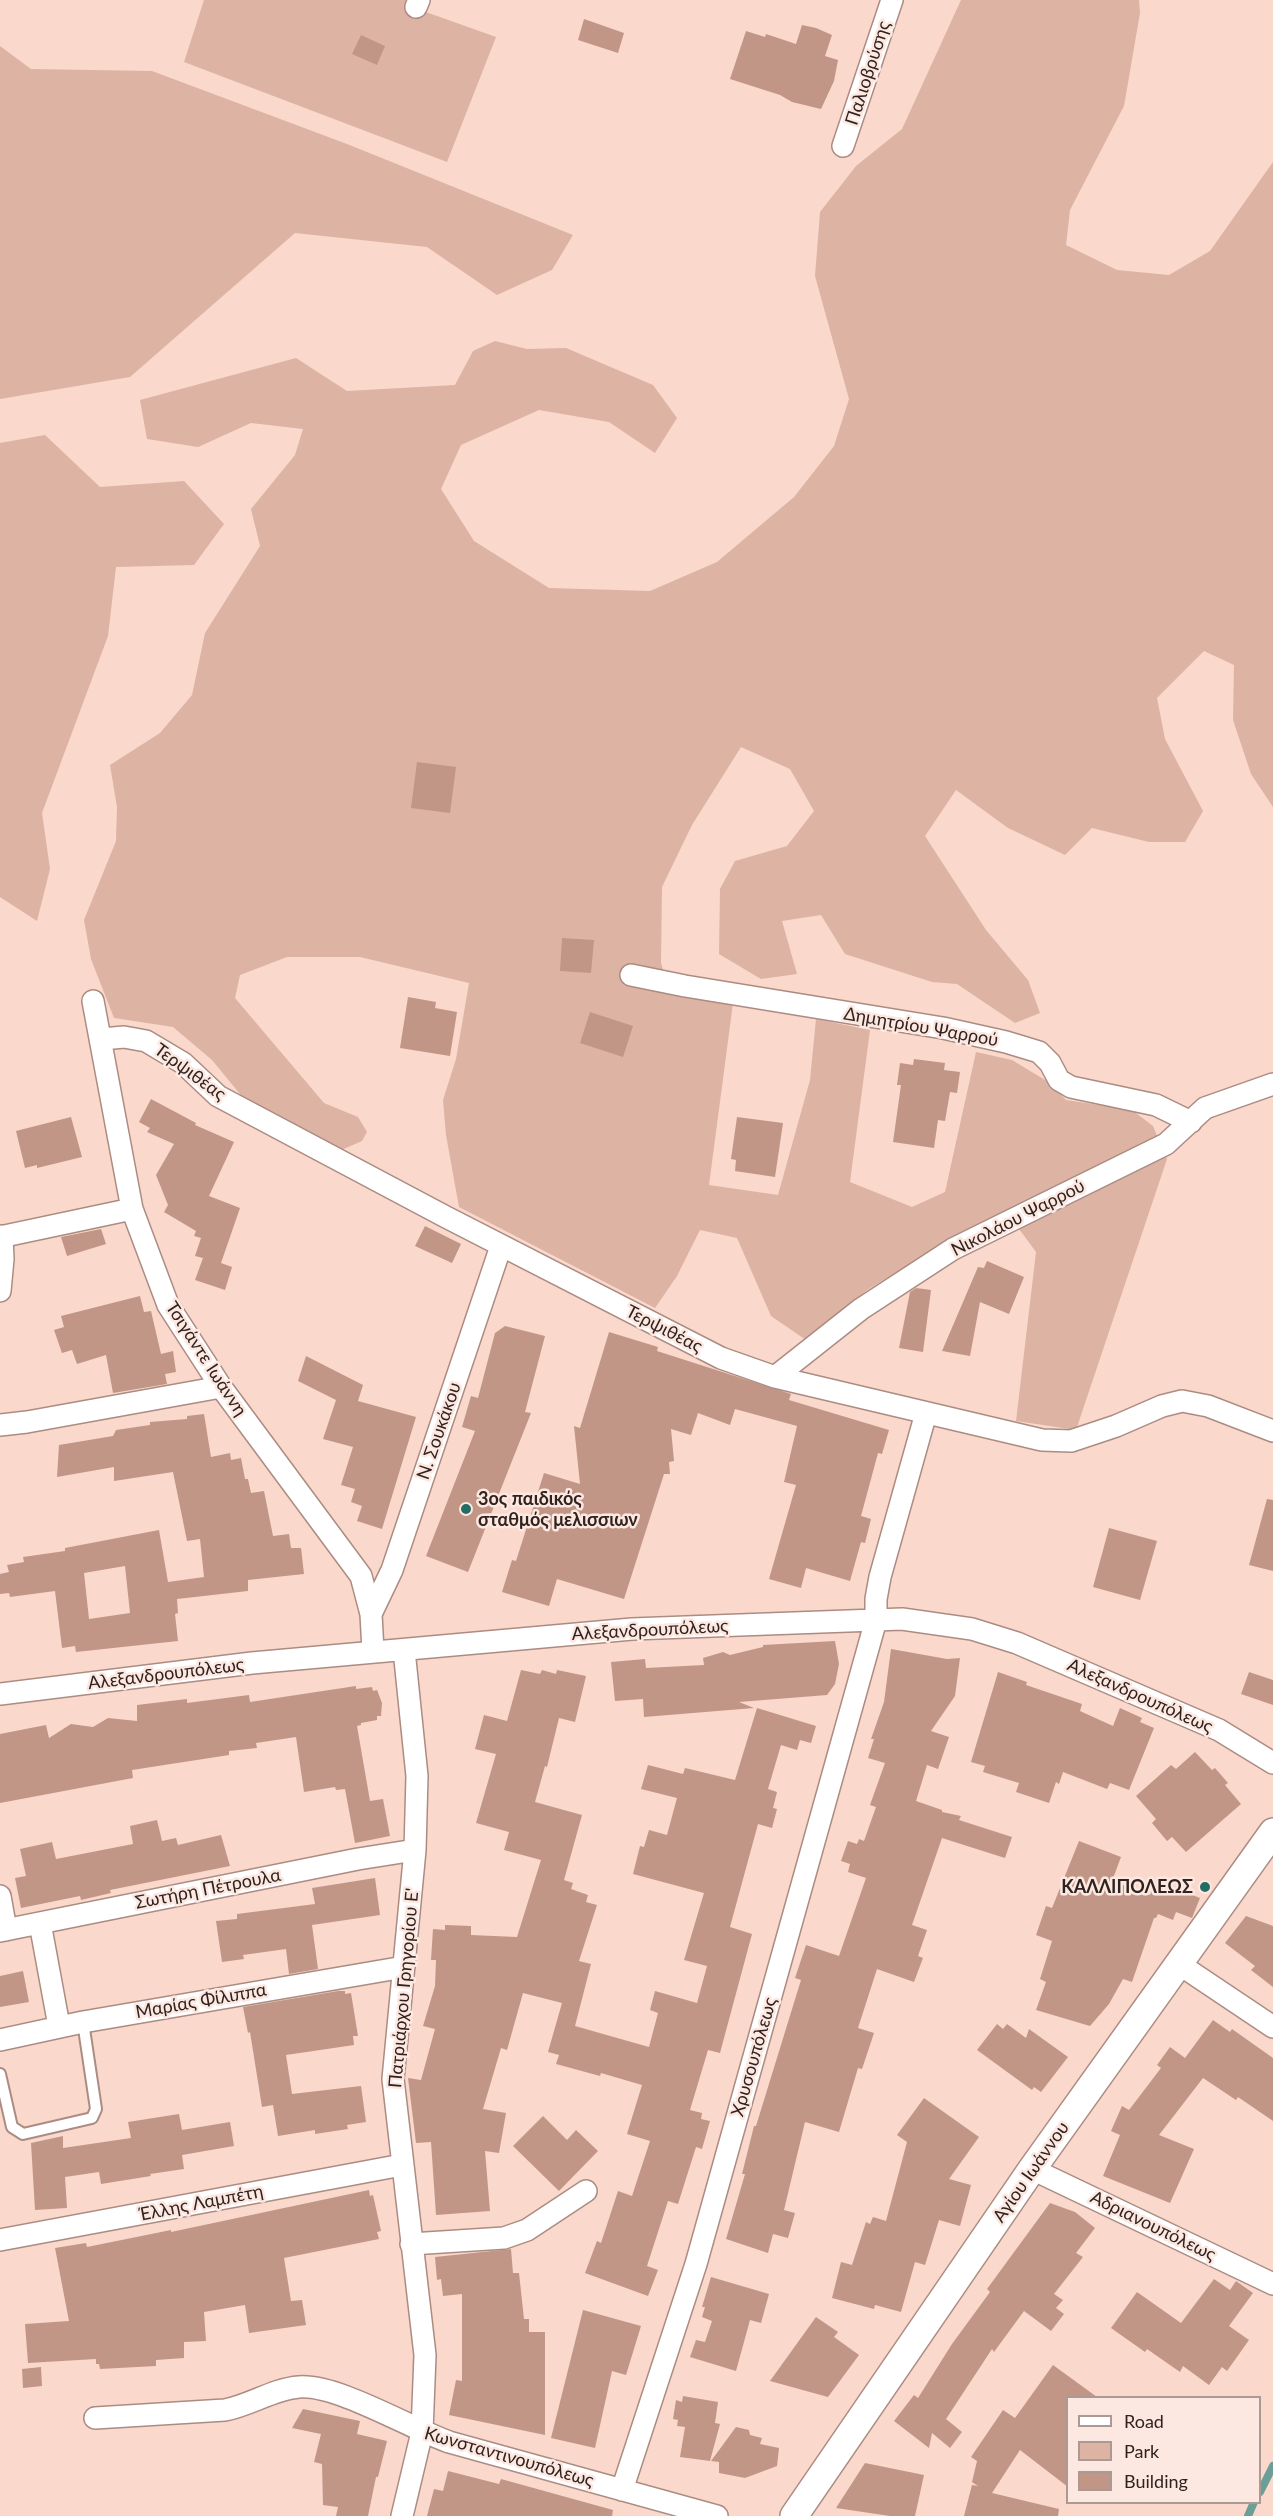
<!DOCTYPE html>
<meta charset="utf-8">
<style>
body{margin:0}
#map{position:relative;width:1273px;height:2516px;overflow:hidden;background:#fad8cc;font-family:Lato,sans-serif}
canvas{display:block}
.legend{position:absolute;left:1066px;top:2396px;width:195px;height:108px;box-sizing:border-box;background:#fde8e1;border:2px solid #ab9993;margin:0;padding:8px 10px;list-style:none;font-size:18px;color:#30231f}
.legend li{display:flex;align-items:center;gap:12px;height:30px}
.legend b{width:30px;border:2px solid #ab9993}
</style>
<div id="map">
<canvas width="1273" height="2516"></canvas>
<ul class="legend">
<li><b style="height:8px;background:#fff"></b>Road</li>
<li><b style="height:16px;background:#ddb3a4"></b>Park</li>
<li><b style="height:16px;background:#c19687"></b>Building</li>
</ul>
</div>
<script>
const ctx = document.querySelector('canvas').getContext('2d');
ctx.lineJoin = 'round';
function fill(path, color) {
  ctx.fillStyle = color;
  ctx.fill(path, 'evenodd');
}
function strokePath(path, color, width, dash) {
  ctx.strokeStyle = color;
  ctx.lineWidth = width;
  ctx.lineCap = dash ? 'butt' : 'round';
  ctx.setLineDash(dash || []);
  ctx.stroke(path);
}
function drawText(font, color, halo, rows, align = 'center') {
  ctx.font = font + ' Lato,sans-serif';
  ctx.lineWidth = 5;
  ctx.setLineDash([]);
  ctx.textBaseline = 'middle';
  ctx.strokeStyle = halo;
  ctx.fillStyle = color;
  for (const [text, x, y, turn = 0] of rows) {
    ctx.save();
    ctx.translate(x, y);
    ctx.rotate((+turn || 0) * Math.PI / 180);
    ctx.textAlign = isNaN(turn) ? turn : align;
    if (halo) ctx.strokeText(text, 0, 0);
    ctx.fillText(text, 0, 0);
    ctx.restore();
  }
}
fill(new Path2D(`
 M 204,0 L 410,0 L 409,6 L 496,37 L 447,162 L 184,62 Z
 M 961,0 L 1139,0 L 1140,13 L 1124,106 L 1070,210 L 1066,245 L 1117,270 L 1169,275 L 1210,251 L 1273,162 L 1273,807 L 1251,774 L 1233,720 L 1234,665 L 1204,651 L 1157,698 L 1165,739 L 1203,811 L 1185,842 L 1149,842 L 1092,828 L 1065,855 L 1008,828 L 956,790 L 925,836 L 986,930 L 1028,980 L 1040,1013 L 1015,1023 L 957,984 L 932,982 L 845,954 L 821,915 L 782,921 L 797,974 L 761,979 L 719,954 L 720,889 L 735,861 L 787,846 L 814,811 L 790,769 L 741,747 L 692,825 L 662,887 L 661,963 L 671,995 L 733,1003 L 709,1185 L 778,1195 L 810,1080 L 816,1019 L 870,1030 L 850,1182 L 912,1207 L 945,1192 L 976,1052 L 1012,1060 L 1050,1083 L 1066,1100 L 1132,1110 L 1153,1126 L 1167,1159 L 1076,1430 L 1016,1421 L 1036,1252 L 1008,1214 L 956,1236 L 867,1290 L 806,1340 L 771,1316 L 737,1238 L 700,1230 L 677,1276 L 655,1308 L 459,1207 L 446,1135 L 443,1100 L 456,1059 L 469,983 L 360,957 L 287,957 L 240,975 L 235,998 L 324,1103 L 358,1117 L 367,1132 L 362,1141 L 339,1151 L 245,1100 L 212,1060 L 173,1027 L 114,1018 L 91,959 L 84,920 L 116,841 L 117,807 L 110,765 L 160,733 L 192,695 L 205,633 L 260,546 L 251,509 L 295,455 L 303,429 L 251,423 L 198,447 L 147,439 L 140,400 L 296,358 L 347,391 L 455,385 L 473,351 L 495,341 L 527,349 L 566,348 L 653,385 L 677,418 L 655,453 L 609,422 L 539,410 L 461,445 L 441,489 L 474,541 L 549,588 L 650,591 L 717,562 L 794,497 L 834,446 L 849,399 L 815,276 L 820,212 L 856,166 L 902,129 Z
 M 0,46 L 31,69 L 152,71 L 347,144 L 573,235 L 552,270 L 497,295 L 427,247 L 295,233 L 130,377 L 0,399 Z
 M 45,435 L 100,487 L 184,481 L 224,524 L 194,565 L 116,567 L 108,636 L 42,813 L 50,869 L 37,921 L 0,897 L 0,443 Z`), '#ddb3a4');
strokePath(new Path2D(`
 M 1260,2492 L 1273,2466
 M 1248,2516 L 1254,2502`), '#6a9e96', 8);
fill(new Path2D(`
 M 584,19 L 624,33 L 618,53 L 578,40 Z
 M 802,25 L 816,28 L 832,35 L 825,56 L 838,60 L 834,81 L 821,109 L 792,102 L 780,95 L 730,79 L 746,31 L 765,37 L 766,34 L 796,44 Z
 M 361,35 L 385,46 L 377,65 L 352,54 Z
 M 417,762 L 456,767 L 450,813 L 411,808 Z
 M 562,938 L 594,940 L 591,973 L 560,971 Z
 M 408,997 L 436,1002 L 435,1008 L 457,1012 L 450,1056 L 400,1048 Z
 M 590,1012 L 633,1026 L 623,1057 L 580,1043 Z
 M 914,1059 L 945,1063 L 944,1070 L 960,1072 L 957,1093 L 950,1092 L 945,1121 L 938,1120 L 934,1148 L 893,1142 L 901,1085 L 897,1085 L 900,1063 L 913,1065 Z
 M 151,1099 L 196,1123 L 195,1125 L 234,1142 L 209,1196 L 240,1208 L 221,1263 L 232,1267 L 225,1290 L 195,1280 L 203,1258 L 195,1256 L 201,1238 L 194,1236 L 196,1231 L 164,1212 L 168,1205 L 156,1175 L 174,1144 L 147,1132 L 150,1128 L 139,1122 Z
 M 71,1117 L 82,1157 L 37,1168 L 37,1165 L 25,1168 L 16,1131 Z
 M 737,1117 L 783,1123 L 775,1177 L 735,1171 L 736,1160 L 731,1159 Z
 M 425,1226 L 461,1244 L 452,1263 L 415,1246 Z
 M 101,1229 L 106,1244 L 67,1256 L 61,1237 Z
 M 987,1261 L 1024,1277 L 1009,1314 L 980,1302 L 970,1356 L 942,1351 L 978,1267 L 984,1268 Z
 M 916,1288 L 931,1290 L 923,1352 L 899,1348 L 910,1292 Z
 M 140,1296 L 144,1312 L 151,1311 L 161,1354 L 173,1351 L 176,1372 L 165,1374 L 167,1384 L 113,1393 L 106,1355 L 77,1364 L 72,1350 L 62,1353 L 54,1330 L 64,1327 L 61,1316 Z
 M 505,1326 L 545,1336 L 525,1412 L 531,1413 L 468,1572 L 426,1556 L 475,1431 L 462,1427 L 471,1396 L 478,1398 L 495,1333 Z
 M 609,1332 L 658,1347 L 657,1351 L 791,1394 L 789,1400 L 889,1430 L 882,1454 L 878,1453 L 861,1516 L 871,1519 L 865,1543 L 861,1542 L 850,1581 L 806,1568 L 801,1588 L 769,1579 L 796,1485 L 784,1482 L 797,1426 L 735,1409 L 730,1425 L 698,1413 L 691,1435 L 671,1429 L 674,1461 L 669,1462 L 670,1474 L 664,1474 L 624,1599 L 557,1579 L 549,1606 L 502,1592 L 512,1560 L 516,1561 L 544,1473 L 580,1484 L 574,1426 L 580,1428 Z
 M 306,1356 L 363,1385 L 358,1401 L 416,1417 L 382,1529 L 357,1521 L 362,1506 L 351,1502 L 355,1489 L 341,1485 L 353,1447 L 323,1439 L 336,1400 L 298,1381 Z
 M 204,1414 L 211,1457 L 230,1453 L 231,1460 L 241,1458 L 245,1479 L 248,1479 L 251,1493 L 264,1491 L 273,1536 L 289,1534 L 291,1548 L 301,1548 L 304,1574 L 248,1580 L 248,1591 L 177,1599 L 178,1613 L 175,1614 L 178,1641 L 76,1652 L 75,1646 L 62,1648 L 55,1591 L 10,1597 L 9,1593 L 0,1594 L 0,1574 L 9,1572 L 7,1565 L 24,1562 L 23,1557 L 65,1551 L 65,1548 L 159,1530 L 168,1582 L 204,1577 L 200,1539 L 187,1541 L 173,1472 L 114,1481 L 114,1467 L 57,1477 L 59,1445 L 113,1436 L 116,1430 L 150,1425 L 150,1422 L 187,1419 L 187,1416 ZM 125,1566 L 130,1613 L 89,1619 L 84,1573 Z
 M 1267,1499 L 1273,1500 L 1273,1571 L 1249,1565 Z
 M 1109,1528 L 1157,1541 L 1140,1600 L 1093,1587 Z
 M 835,1641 L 839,1664 L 835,1684 L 827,1695 L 739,1702 L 754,1708 L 644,1717 L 643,1699 L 615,1701 L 611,1662 L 645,1659 L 646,1668 L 704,1665 L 703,1658 L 723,1652 L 730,1655 L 763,1647 L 763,1645 Z
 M 891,1649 L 947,1659 L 960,1658 L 955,1696 L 931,1731 L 949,1737 L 938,1769 L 927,1765 L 916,1801 L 942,1810 L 942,1812 L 961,1816 L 959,1820 L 1012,1837 L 1005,1858 L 942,1838 L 912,1925 L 927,1930 L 918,1956 L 923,1958 L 914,1982 L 877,1969 L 858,2028 L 874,2033 L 862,2069 L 858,2068 L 839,2132 L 805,2122 L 784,2210 L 795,2213 L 788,2238 L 773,2234 L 768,2253 L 726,2239 L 745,2174 L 742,2174 L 754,2126 L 756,2126 L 801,1980 L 795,1978 L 806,1945 L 839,1956 L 866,1878 L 848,1872 L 850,1864 L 841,1861 L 848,1841 L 857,1844 L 859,1839 L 864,1841 L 876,1807 L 870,1805 L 885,1763 L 868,1758 L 874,1739 L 871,1739 L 884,1702 Z
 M 521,1670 L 540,1674 L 542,1670 L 556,1674 L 557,1670 L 586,1676 L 575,1722 L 559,1718 L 547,1767 L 545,1766 L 535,1802 L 582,1815 L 564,1880 L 573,1883 L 571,1889 L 588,1895 L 586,1902 L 597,1905 L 579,1961 L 591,1964 L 575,2026 L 649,2047 L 658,2013 L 650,2010 L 655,1991 L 697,2003 L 707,1966 L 684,1960 L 704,1893 L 633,1874 L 640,1846 L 644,1847 L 649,1830 L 667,1835 L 677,1798 L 641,1789 L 648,1765 L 683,1774 L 685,1768 L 735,1780 L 757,1708 L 816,1726 L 811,1743 L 800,1740 L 797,1750 L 781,1745 L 768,1789 L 777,1792 L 773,1808 L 777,1809 L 772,1828 L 758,1824 L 730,1927 L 752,1934 L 720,2053 L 708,2050 L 690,2110 L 702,2113 L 701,2119 L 710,2121 L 702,2149 L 696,2147 L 678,2204 L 668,2201 L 647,2266 L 658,2270 L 648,2296 L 585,2273 L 597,2241 L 601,2243 L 618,2191 L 632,2196 L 650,2141 L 627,2134 L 642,2085 L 601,2073 L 600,2076 L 556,2064 L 559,2055 L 548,2052 L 562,2003 L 523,1993 L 507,2050 L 501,2048 L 483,2109 L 506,2113 L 499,2153 L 485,2151 L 490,2211 L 436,2215 L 431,2142 L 416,2143 L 408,2078 L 421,2080 L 435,2029 L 423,2026 L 435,1986 L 436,1960 L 431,1960 L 433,1929 L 445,1930 L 445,1925 L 471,1926 L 471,1935 L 517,1937 L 541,1860 L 504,1850 L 509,1832 L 476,1823 L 496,1754 L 475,1749 L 484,1715 L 507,1721 Z
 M 998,1672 L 1027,1682 L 1026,1685 L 1082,1704 L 1080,1711 L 1113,1726 L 1120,1708 L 1142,1718 L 1140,1722 L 1154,1728 L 1129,1790 L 1110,1783 L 1107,1789 L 1063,1772 L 1059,1784 L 1056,1782 L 1049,1803 L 1016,1792 L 1019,1783 L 983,1772 L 985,1766 L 971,1762 Z
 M 1249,1672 L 1273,1680 L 1273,1705 L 1241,1694 Z
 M 356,1686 L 356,1689 L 372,1687 L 373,1691 L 377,1690 L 382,1703 L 381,1716 L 377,1716 L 377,1720 L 361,1723 L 361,1725 L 357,1726 L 370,1801 L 383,1799 L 390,1836 L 355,1843 L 345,1789 L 336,1790 L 335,1787 L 304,1792 L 296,1737 L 256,1743 L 257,1748 L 229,1751 L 229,1755 L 132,1770 L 133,1778 L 0,1803 L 0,1734 L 46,1725 L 49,1738 L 71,1724 L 93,1727 L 108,1718 L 137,1721 L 137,1705 L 187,1699 L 187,1703 L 249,1695 L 250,1702 Z
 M 1195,1752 L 1212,1770 L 1215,1768 L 1228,1783 L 1225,1785 L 1241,1804 L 1186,1852 L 1172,1837 L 1167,1841 L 1152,1823 L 1156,1819 L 1136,1796 L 1171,1765 L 1176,1769 Z
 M 157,1820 L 162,1841 L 176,1838 L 178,1845 L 221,1835 L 230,1866 L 110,1890 L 111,1893 L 81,1900 L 80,1896 L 21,1908 L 15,1878 L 26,1876 L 20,1849 L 52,1842 L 56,1859 L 133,1844 L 130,1826 Z
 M 1079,1841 L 1121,1857 L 1112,1881 L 1150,1895 L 1156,1881 L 1200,1898 L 1192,1918 L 1176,1912 L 1173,1920 L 1158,1914 L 1156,1918 L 1154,1918 L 1132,1982 L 1123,1979 L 1109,2004 L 1090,2026 L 1036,2010 L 1046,1982 L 1040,1979 L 1052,1941 L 1036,1935 L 1046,1906 L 1052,1908 Z
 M 375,1878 L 380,1915 L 312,1925 L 318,1969 L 289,1974 L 286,1949 L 243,1955 L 244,1959 L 222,1962 L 216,1921 L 237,1919 L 237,1914 L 315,1904 L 312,1888 Z
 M 1246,1916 L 1273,1926 L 1273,1987 L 1251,1970 L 1255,1966 L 1225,1943 Z
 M 23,1971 L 29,2002 L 0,2007 L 0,1976 Z
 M 338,1991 L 345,1991 L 345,1994 L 351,1993 L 358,2036 L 353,2036 L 354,2045 L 286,2055 L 292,2094 L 361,2086 L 366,2122 L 347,2125 L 348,2129 L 315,2134 L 315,2130 L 278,2136 L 273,2105 L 262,2107 L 250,2032 L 248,2033 L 243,2007 Z
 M 1213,2020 L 1230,2032 L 1232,2029 L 1273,2058 L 1273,2121 L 1238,2097 L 1236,2100 L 1203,2078 L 1159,2135 L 1194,2149 L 1170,2203 L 1103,2176 L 1120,2135 L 1111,2131 L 1122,2106 L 1129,2110 L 1161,2068 L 1157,2065 L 1170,2047 L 1185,2058 Z
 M 997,2024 L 1003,2029 L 1007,2024 L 1026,2038 L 1029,2029 L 1068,2057 L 1041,2092 L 1034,2087 L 1032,2090 L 977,2050 Z
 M 924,2098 L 979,2137 L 949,2179 L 971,2185 L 960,2226 L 939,2220 L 925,2265 L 915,2262 L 901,2312 L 875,2305 L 874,2309 L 832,2298 L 841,2262 L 852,2265 L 866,2222 L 870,2224 L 873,2217 L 886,2221 L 907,2142 L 897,2135 Z
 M 179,2114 L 182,2130 L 230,2122 L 234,2146 L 182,2155 L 184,2169 L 150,2174 L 151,2176 L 101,2184 L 99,2172 L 65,2177 L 67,2208 L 35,2210 L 31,2143 L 63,2136 L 63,2148 L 131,2138 L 128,2122 Z
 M 543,2116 L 567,2140 L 576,2130 L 598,2151 L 559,2191 L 513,2146 Z
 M 369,2190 L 370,2196 L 373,2195 L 381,2231 L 377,2232 L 379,2239 L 284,2258 L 291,2301 L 302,2300 L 306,2325 L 249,2333 L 245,2305 L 204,2312 L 206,2341 L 184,2342 L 184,2358 L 156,2360 L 156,2366 L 100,2369 L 99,2364 L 96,2364 L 96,2359 L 28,2363 L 25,2324 L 69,2321 L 55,2248 L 86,2243 L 87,2247 L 171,2230 L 171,2232 Z
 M 1050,2203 L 1075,2212 L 1095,2228 L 1076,2253 L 1083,2257 L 1054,2294 L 1063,2300 L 1056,2308 L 1064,2314 L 1051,2331 L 1024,2311 L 994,2352 L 992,2349 L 946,2419 L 962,2432 L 950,2448 L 932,2433 L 929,2448 L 894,2421 L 914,2395 L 918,2398 L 952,2344 L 990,2292 L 987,2289 Z
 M 511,2249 L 513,2273 L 519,2273 L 524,2319 L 529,2319 L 529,2332 L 545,2332 L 545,2435 L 449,2415 L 456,2380 L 462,2381 L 462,2294 L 443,2296 L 441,2279 L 437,2280 L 435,2257 Z
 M 711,2277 L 769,2294 L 761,2323 L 750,2320 L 736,2371 L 690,2357 L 696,2340 L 705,2342 L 712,2321 L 702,2317 L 705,2307 L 702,2307 Z
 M 1214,2279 L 1230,2290 L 1236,2281 L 1253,2293 L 1229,2326 L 1249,2340 L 1227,2371 L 1222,2367 L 1209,2385 L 1183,2366 L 1180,2372 L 1147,2349 L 1145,2352 L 1111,2328 L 1137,2292 L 1181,2323 Z
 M 583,2310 L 641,2326 L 626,2375 L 612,2371 L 595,2448 L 551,2438 Z
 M 816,2317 L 838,2332 L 834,2337 L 859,2355 L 828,2397 L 770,2381 Z
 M 1053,2365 L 1097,2397 L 1068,2397 L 1068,2487 L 1020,2450 L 992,2493 L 1059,2509 L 1058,2516 L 964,2516 L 972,2485 L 978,2486 L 972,2482 L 977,2461 L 971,2457 L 1003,2410 L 1015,2418 Z
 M 41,2367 L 42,2386 L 23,2388 L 22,2369 Z
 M 683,2396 L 718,2402 L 715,2423 L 720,2424 L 710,2461 L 680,2457 L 685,2427 L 677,2426 L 678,2420 L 673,2419 L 676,2400 L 682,2402 Z
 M 303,2409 L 360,2421 L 357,2434 L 387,2441 L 378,2477 L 376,2477 L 368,2516 L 336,2516 L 338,2507 L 323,2505 L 322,2464 L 314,2462 L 321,2434 L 292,2428 Z
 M 736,2427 L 749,2430 L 750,2435 L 762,2438 L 760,2444 L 779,2448 L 777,2466 L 745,2478 L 719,2473 L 719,2462 L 711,2461 Z
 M 865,2463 L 924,2475 L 915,2516 L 890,2516 L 836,2508 Z
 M 448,2471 L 499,2484 L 501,2479 L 613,2510 L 612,2516 L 427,2516 L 434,2489 L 443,2491 Z`), '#c19687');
const service = new Path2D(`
 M 0,2074 L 12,2127 L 23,2134 L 92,2118 L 96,2109 L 83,2022`);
const minor = new Path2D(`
 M 416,7 L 419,0
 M 843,146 L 892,0
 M 631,975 L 685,986 L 943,1028 L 1006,1042 L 1039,1052 L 1050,1063 L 1059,1080 L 1071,1087 L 1156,1105 L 1191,1122
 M 93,1001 L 132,1209 L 168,1305 L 221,1387 L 361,1576 L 371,1614 L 373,1651
 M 102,1039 L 124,1037 L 146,1041 L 183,1063 L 218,1096 L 446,1217 L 721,1358 L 775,1377 L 1042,1440 L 1071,1441 L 1116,1426 L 1162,1406 L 1182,1401 L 1208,1406 L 1273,1431
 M 0,1237 L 132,1209
 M 0,1291 L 3,1259 L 2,1236
 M 775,1377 L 861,1309 L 953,1249 L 1166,1144 L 1205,1108 L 1273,1084
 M 0,1425 L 27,1422 L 221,1387
 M 371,1614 L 392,1570 L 501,1246
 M 0,1694 L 252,1663 L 632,1629 L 902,1619 L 972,1629 L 1017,1643 L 1219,1730 L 1273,1763
 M 0,1896 L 6,1930
 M 40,1923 L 59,2026
 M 0,1931 L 358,1859 L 415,1850
 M 1179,1964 L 1273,2027
 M 0,2040 L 83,2022 L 404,1967
 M 1032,2169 L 1273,2284
 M 0,2240 L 402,2165
 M 411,2244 L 504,2238 L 527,2230 L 586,2191
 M 95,2418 L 225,2410 C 251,2405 273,2389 299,2387 C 337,2384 410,2428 449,2442 L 717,2516
 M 622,2490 L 696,2264 L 876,1620 L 876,1599 L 880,1577 L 926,1413
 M 402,2516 L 422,2432 L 425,2355 L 393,2079 L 415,1850 L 417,1776 L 404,1650`);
const tertiary = new Path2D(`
 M 794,2516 L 1032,2169 L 1273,1832`);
strokePath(service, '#ac8c82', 14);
strokePath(minor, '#ac8c82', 24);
strokePath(tertiary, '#ac8c82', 30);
strokePath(service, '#fff', 10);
strokePath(minor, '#fff', 21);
strokePath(tertiary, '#fff', 27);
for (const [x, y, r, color] of [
 [466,1509,6,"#246d65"],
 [1205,1887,6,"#246d65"]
]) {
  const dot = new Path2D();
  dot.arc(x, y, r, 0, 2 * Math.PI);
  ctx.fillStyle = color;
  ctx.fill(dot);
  strokePath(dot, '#fde8e1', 2);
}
drawText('18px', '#30231f', '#fde8e1', [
 ["Παλιοβρύσης",868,73,-72],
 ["Δημητρίου Ψαρρού",921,1027,10],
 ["Τερψιθέας",190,1072,36],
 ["Νικολάου Ψαρρού",1018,1218,-27],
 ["Τερψιθέας",664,1329,27],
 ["Τσιγάντε Ιωάννη",206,1359,57],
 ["Ν. Σουκάκου",439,1431,-71],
 ["Αλεξανδρουπόλεως",650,1630,-3],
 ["Αλεξανδρουπόλεως",166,1674,-7],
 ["Αλεξανδρουπόλεως",1140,1696,24],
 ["Σωτήρη Πέτρουλα",208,1889,-11],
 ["Πατριάρχου Γρηγορίου Ε'",404,1988,-85],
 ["Μαρίας Φίλιππα",201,2001,-10],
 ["Χρυσουπόλεως",754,2057,-74],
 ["Αγίου Ιωάννου",1031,2172,-55],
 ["Έλλης Λαμπέτη",201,2203,-11],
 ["Αδριανουπόλεως",1153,2226,26],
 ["Κωνσταντινουπόλεως",509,2457,16]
]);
drawText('bold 18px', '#30231f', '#fde8e1', [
 ["3ος παιδικός",478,1499],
 ["σταθμός μελισσιων",478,1520],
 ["ΚΑΛΛΙΠΟΛΕΩΣ",1193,1887,"right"]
], 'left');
</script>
